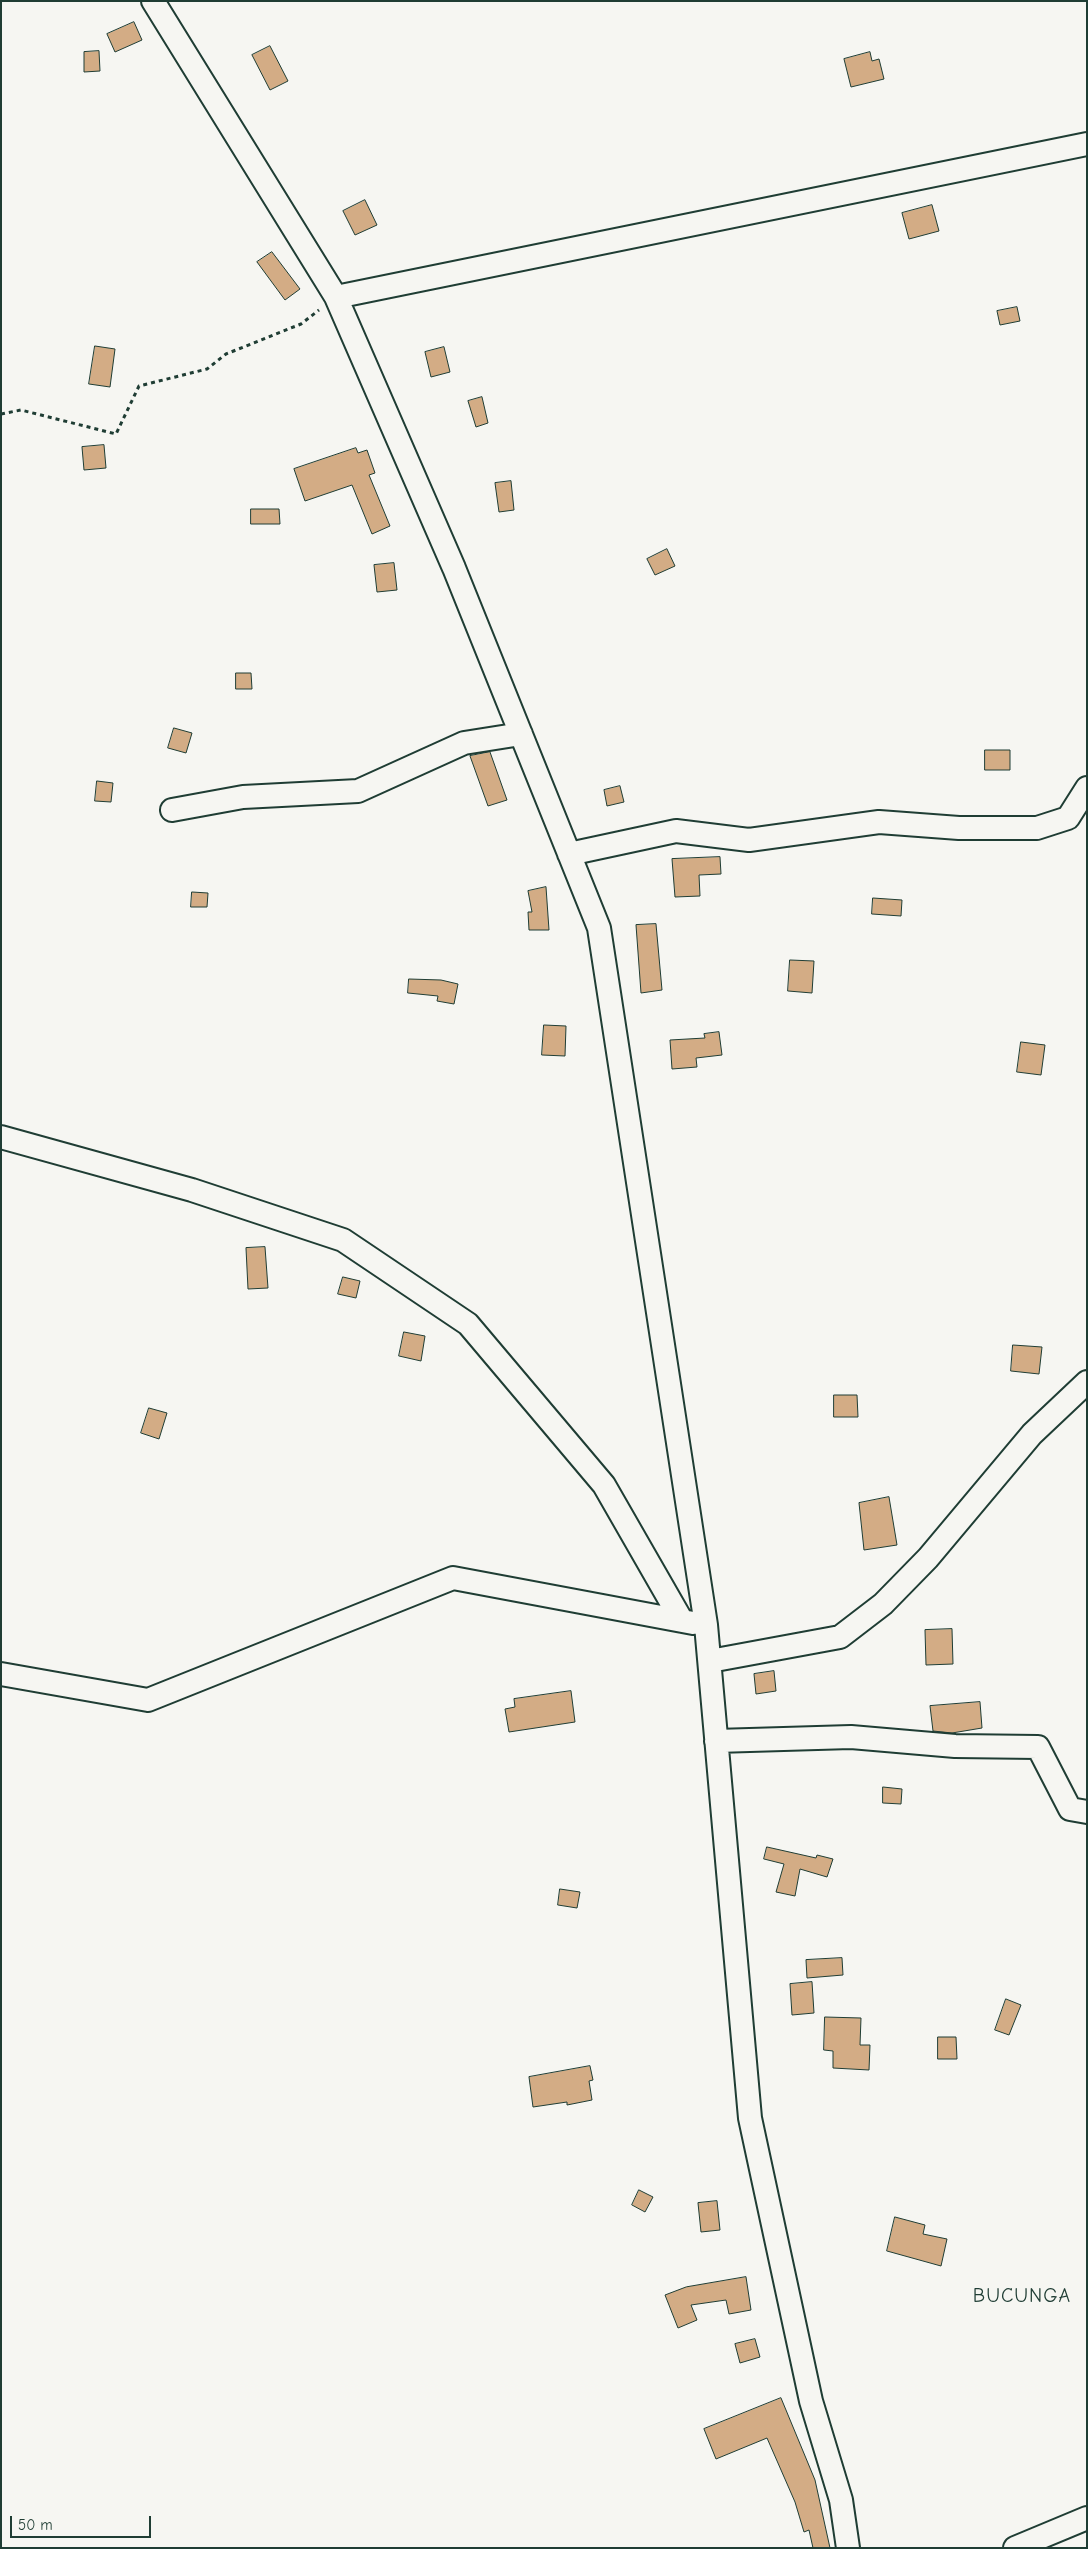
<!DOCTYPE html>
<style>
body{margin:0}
#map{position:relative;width:1088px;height:2549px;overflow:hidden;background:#f6f6f2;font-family:"Comic Neue",sans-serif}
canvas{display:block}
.frame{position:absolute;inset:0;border:2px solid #1f3d34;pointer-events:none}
.scale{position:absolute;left:10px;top:2516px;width:141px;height:22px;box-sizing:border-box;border:2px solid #1f3d34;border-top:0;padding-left:6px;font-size:15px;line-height:18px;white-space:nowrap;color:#1f3d34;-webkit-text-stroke:4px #f6f6f2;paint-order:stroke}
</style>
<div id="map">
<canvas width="1088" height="2549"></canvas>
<div class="frame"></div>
<div class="scale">50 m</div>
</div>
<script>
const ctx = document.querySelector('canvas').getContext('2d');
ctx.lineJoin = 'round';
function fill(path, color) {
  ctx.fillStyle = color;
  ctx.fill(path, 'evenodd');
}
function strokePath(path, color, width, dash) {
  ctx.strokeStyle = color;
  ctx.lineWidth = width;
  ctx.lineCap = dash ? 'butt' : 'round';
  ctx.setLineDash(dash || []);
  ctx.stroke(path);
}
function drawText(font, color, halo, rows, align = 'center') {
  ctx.font = font + ' "Comic Neue",sans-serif';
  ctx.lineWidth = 4;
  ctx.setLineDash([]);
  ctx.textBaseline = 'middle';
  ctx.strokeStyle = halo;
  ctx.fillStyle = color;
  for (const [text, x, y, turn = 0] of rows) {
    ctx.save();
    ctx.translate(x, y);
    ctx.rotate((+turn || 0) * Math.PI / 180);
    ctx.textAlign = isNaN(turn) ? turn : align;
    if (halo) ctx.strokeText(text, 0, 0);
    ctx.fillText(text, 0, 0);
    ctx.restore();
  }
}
const building = new Path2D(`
 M 134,22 L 142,40 L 115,52 L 107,34 Z
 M 270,46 L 288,81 L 270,90 L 252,55 Z
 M 99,51 L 100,71 L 84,72 L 84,52 Z
 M 870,52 L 872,61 L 879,59 L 884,79 L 851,87 L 844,59 Z
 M 365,200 L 377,225 L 355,235 L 343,211 Z
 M 932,205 L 939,231 L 909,239 L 902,213 Z
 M 272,252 L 300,289 L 285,300 L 257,262 Z
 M 1017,307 L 1020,321 L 1000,325 L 997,311 Z
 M 95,346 L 115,349 L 110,387 L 89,384 Z
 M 444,347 L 450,372 L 431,377 L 425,352 Z
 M 482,397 L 488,423 L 476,427 L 468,401 Z
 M 104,445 L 106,468 L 84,470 L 82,447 Z
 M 356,448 L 358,453 L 367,450 L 375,473 L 369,475 L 390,526 L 372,534 L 352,485 L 305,501 L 294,469 Z
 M 511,481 L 514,510 L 499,512 L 495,483 Z
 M 251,509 L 279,509 L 280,524 L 251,524 Z
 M 667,549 L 675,566 L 655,575 L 647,559 Z
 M 394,563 L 397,590 L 377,592 L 374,565 Z
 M 236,673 L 251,673 L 252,689 L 236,689 Z
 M 174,728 L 192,733 L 186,753 L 168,748 Z
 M 985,750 L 1010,750 L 1010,770 L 985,770 Z
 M 490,752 L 507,800 L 488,806 L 470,756 Z
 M 97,781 L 113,783 L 111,802 L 95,801 Z
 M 620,786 L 624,802 L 607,806 L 604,790 Z
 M 720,857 L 721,874 L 699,875 L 700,896 L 675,897 L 672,859 Z
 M 546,887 L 549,930 L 529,930 L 528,912 L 532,912 L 528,891 Z
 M 192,892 L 208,893 L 207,907 L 191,907 Z
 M 873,898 L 902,900 L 901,916 L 872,914 Z
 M 656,924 L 662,990 L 641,993 L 636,925 Z
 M 790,960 L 814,961 L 812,993 L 788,991 Z
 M 409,979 L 441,980 L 458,984 L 454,1004 L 437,1001 L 438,996 L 408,993 Z
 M 544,1025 L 566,1026 L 565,1056 L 542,1055 Z
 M 719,1032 L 722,1055 L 696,1058 L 697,1067 L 672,1069 L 670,1040 L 705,1038 L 704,1034 Z
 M 1021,1042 L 1045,1045 L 1041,1075 L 1017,1072 Z
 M 265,1247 L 268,1288 L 248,1289 L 246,1248 Z
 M 343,1277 L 360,1281 L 356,1298 L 338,1294 Z
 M 404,1332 L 425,1336 L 421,1361 L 399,1356 Z
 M 1013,1345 L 1042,1347 L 1039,1374 L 1011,1371 Z
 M 834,1395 L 857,1395 L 858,1417 L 834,1417 Z
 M 149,1408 L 167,1413 L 159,1439 L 141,1433 Z
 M 889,1497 L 897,1545 L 864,1550 L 859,1503 Z
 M 952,1629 L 953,1664 L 926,1665 L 925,1630 Z
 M 774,1671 L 776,1691 L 756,1694 L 754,1674 Z
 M 571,1691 L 575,1722 L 509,1732 L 505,1709 L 515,1707 L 514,1699 Z
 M 980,1702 L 982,1728 L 952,1733 L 933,1731 L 930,1706 Z
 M 883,1787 L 902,1789 L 901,1804 L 883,1803 Z
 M 767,1847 L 816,1858 L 817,1855 L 833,1859 L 827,1877 L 800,1869 L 795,1896 L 776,1892 L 784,1864 L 764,1859 Z
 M 560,1889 L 580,1892 L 577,1908 L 558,1905 Z
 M 842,1958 L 843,1975 L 807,1978 L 806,1960 Z
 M 812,1982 L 814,2013 L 792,2015 L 790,1984 Z
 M 1006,1999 L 1021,2005 L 1009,2035 L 995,2030 Z
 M 825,2017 L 861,2018 L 860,2045 L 870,2045 L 869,2070 L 833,2068 L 833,2051 L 824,2050 Z
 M 938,2037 L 956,2037 L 957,2059 L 938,2059 Z
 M 590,2066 L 593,2080 L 589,2081 L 592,2100 L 567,2105 L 567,2102 L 533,2107 L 529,2077 Z
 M 639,2190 L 653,2197 L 645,2212 L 632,2205 Z
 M 717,2201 L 720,2230 L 701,2232 L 698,2203 Z
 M 895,2217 L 925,2225 L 923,2234 L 947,2239 L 941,2266 L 887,2251 Z
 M 746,2277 L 751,2310 L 729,2314 L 726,2300 L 691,2305 L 697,2320 L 678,2328 L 665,2295 L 686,2287 Z
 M 755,2339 L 760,2357 L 740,2363 L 735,2344 Z
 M 781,2398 L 815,2480 L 830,2548 L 813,2548 L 809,2530 L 804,2532 L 795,2502 L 767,2438 L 716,2459 L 704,2429 Z`);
fill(building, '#d3ac85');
strokePath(building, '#1f3d34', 1);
const minor = new Path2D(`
 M 153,1 L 336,297 L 454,568 L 599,928 L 706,1625 L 750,2118 L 811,2401 L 841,2500 L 848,2548
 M 336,297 L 1087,144
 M 172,810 L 243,797 L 358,791 L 464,743 L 521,734
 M 569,854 L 676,831 L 749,840 L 879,822 L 959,828 L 1037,828 L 1068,818 L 1087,788
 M 1,1137 L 192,1190 L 343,1240 L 468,1324 L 604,1485 L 682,1621
 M 710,1661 L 840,1637 L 883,1604 L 928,1558 L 1032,1434 L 1087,1382
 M 1,1674 L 148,1700 L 453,1578 L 693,1623
 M 716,1741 L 851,1737 L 955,1746 L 1038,1747 L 1070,1809 L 1087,1812
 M 1015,2548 L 1087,2518`);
strokePath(minor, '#1f3d34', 26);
strokePath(new Path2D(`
 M 1,414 L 21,410 L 116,434 L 139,386 L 207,369 L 226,354 L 301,324 L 319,310`), '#1f3d34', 3, [4, 4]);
strokePath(minor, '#f6f6f2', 22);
ctx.letterSpacing = '1px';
drawText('20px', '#1f3d34', '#f6f6f2', [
 ["BUCUNGA",1022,2296]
]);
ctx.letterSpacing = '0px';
</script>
